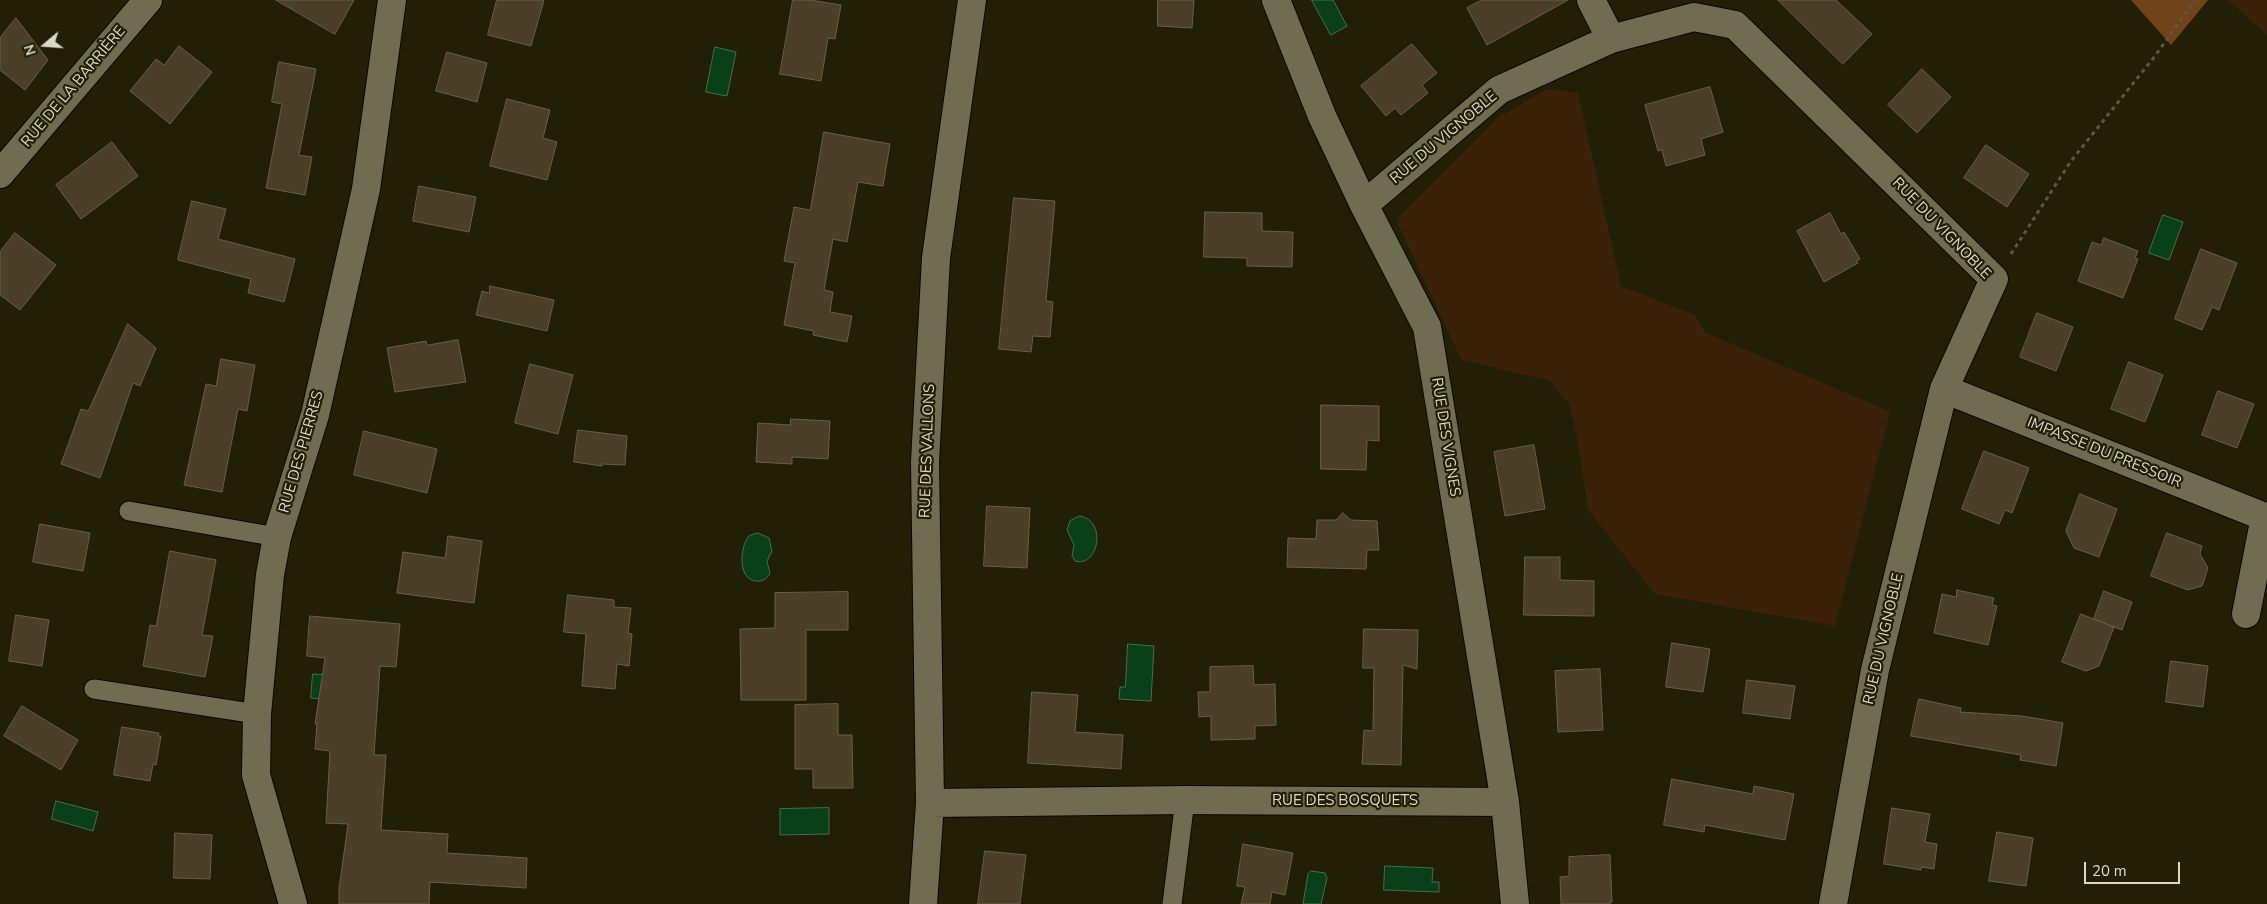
<!DOCTYPE html>
<meta charset="utf-8">
<style>
body{margin:0}
#map{position:relative;width:2267px;height:904px;overflow:hidden;background:#211f05;font-family:"Nunito Sans",sans-serif}
canvas{display:block}
.north{position:absolute;left:20px;top:20px;width:50px;height:50px;-webkit-text-stroke:4px #211f05;paint-order:stroke;rotate:252deg;font-size:14px;font-weight:700;line-height:20px;text-align:center;color:#dbdaca}
.north::after{content:'';display:block;margin:auto;width:18px;height:22px;background:#dbdaca;clip-path:polygon(50% 0,100% 100%,50% 72%,0 100%)}
.scale{position:absolute;left:2084px;top:862px;width:96px;height:22px;box-sizing:border-box;border:2px solid #dbdaca;border-top:0;padding-left:6px;font-size:15px;line-height:18px;white-space:nowrap;color:#dbdaca;-webkit-text-stroke:4px #211f05;paint-order:stroke}
</style>
<div id="map">
<canvas width="2267" height="904"></canvas>
<div class="north">N</div>
<div class="scale">20 m</div>
</div>
<script>
const ctx = document.querySelector('canvas').getContext('2d');
ctx.lineJoin = 'round';
function fill(path, color) {
  ctx.fillStyle = color;
  ctx.fill(path, 'evenodd');
}
function strokePath(path, color, width, dash) {
  ctx.strokeStyle = color;
  ctx.lineWidth = width;
  ctx.lineCap = dash ? 'butt' : 'round';
  ctx.setLineDash(dash || []);
  ctx.stroke(path);
}
function drawText(font, color, halo, rows, align = 'center') {
  ctx.font = font + ' "Nunito Sans",sans-serif';
  ctx.lineWidth = 4.5;
  ctx.setLineDash([]);
  ctx.textBaseline = 'middle';
  ctx.strokeStyle = halo;
  ctx.fillStyle = color;
  for (const [text, x, y, turn = 0] of rows) {
    ctx.save();
    ctx.translate(x, y);
    ctx.rotate((+turn || 0) * Math.PI / 180);
    ctx.textAlign = isNaN(turn) ? turn : align;
    if (halo) ctx.strokeText(text, 0, 0);
    ctx.fillText(text, 0, 0);
    ctx.restore();
  }
}
fill(new Path2D(`
 M 2228,0 L 2267,0 L 2267,35 Z
 M 1547,89 L 1578,93 L 1621,286 L 1695,315 L 1705,332 L 1890,412 L 1835,626 L 1655,594 L 1588,510 L 1578,443 L 1569,404 L 1549,380 L 1511,372 L 1461,359 L 1396,220 L 1499,117 Z`), '#3b2108');
fill(new Path2D(`
 M 2131,0 L 2208,0 L 2171,45 Z`), '#714319');
const water = new Path2D(`
 M 1312,0 L 1333,0 L 1347,26 L 1331,35 Z
 M 715,47 L 736,52 L 727,96 L 706,92 Z
 M 2163,215 L 2183,222 L 2169,260 L 2149,253 Z
 M 1080,516 C 1108,521 1098,568 1075,561 L 1072,556 L 1074,545 L 1067,530 L 1070,521 Z
 M 758,533 L 769,538 L 772,551 L 767,561 L 770,574 C 767,578 765,580 760,581 C 737,584 739,547 749,536 Z
 M 1128,644 L 1154,646 L 1151,701 L 1119,699 L 1120,687 L 1125,687 Z
 M 313,674 L 357,677 L 356,701 L 311,698 Z
 M 56,801 L 98,812 L 93,831 L 52,819 Z
 M 829,808 L 829,834 L 780,835 L 780,809 Z
 M 1385,866 L 1433,868 L 1432,882 L 1439,882 L 1439,892 L 1384,890 Z
 M 1311,871 L 1325,873 L 1327,878 L 1321,904 L 1303,904 L 1308,874 Z`);
fill(water, '#093f19');
strokePath(water, '#486e4e', 1);
const building = new Path2D(`
 M 276,0 L 354,0 L 335,34 Z
 M 497,0 L 544,0 L 531,46 L 488,35 Z
 M 793,0 L 810,0 L 841,5 L 835,39 L 828,38 L 821,81 L 780,74 Z
 M 1158,0 L 1194,0 L 1192,28 L 1158,26 Z
 M 1482,0 L 1568,0 L 1487,45 L 1467,8 Z
 M 1778,0 L 1836,0 L 1872,34 L 1843,64 Z
 M 16,18 L 48,60 L 25,90 L 0,70 L 0,38 Z
 M 1412,44 L 1437,73 L 1422,85 L 1428,93 L 1401,115 L 1395,108 L 1386,116 L 1361,86 Z
 M 179,46 L 212,72 L 170,124 L 130,91 L 156,59 L 164,65 Z
 M 447,52 L 487,63 L 477,102 L 436,91 Z
 M 279,62 L 316,69 L 299,155 L 312,157 L 305,195 L 266,188 L 282,104 L 272,102 Z
 M 1922,69 L 1951,97 L 1917,133 L 1888,105 Z
 M 1710,87 L 1723,132 L 1701,139 L 1705,155 L 1666,166 L 1662,150 L 1658,151 L 1645,105 Z
 M 507,99 L 550,110 L 543,138 L 557,142 L 547,180 L 490,166 Z
 M 824,132 L 890,144 L 883,186 L 858,182 L 847,242 L 833,239 L 824,290 L 833,292 L 830,312 L 852,316 L 847,342 L 813,335 L 814,331 L 784,325 L 795,263 L 784,261 L 794,207 L 810,210 Z
 M 112,142 L 138,176 L 81,219 L 56,185 Z
 M 1986,145 L 2029,174 L 2007,207 L 1964,178 Z
 M 419,186 L 476,197 L 469,232 L 413,221 Z
 M 1014,198 L 1055,201 L 1046,301 L 1053,302 L 1050,337 L 1033,336 L 1031,352 L 999,349 Z
 M 192,201 L 226,209 L 218,239 L 295,259 L 284,302 L 248,293 L 251,279 L 178,260 Z
 M 1205,212 L 1262,213 L 1262,231 L 1293,232 L 1292,267 L 1247,266 L 1247,258 L 1204,257 Z
 M 1830,213 L 1841,234 L 1844,232 L 1860,259 L 1856,261 L 1858,263 L 1824,282 L 1797,231 Z
 M 15,233 L 56,265 L 20,310 L 0,295 L 0,252 Z
 M 2104,238 L 2138,251 L 2135,258 L 2138,259 L 2123,298 L 2078,281 L 2092,242 L 2101,245 Z
 M 2201,249 L 2237,263 L 2219,310 L 2212,307 L 2202,330 L 2175,319 Z
 M 490,286 L 554,300 L 547,331 L 476,315 L 482,291 L 489,293 Z
 M 2037,313 L 2073,327 L 2056,371 L 2020,357 Z
 M 128,324 L 156,348 L 140,386 L 133,383 L 100,478 L 61,464 L 81,409 L 88,411 Z
 M 458,340 L 466,382 L 395,392 L 387,348 L 426,341 L 427,345 Z
 M 221,359 L 255,365 L 247,411 L 238,409 L 222,492 L 184,485 L 206,384 L 216,386 Z
 M 2129,362 L 2163,375 L 2145,422 L 2111,409 Z
 M 530,364 L 573,375 L 558,434 L 515,423 Z
 M 2218,391 L 2254,404 L 2237,448 L 2202,435 Z
 M 1321,405 L 1379,406 L 1379,441 L 1367,440 L 1366,470 L 1321,469 Z
 M 791,419 L 830,421 L 828,459 L 792,457 L 792,464 L 756,462 L 758,423 L 790,425 Z
 M 578,430 L 627,436 L 625,465 L 602,464 L 602,466 L 574,462 Z
 M 364,431 L 437,449 L 427,493 L 354,475 Z
 M 1534,445 L 1545,509 L 1505,516 L 1494,452 Z
 M 1984,451 L 2029,468 L 2012,513 L 2005,510 L 1999,524 L 1962,509 Z
 M 2080,494 L 2117,509 L 2099,557 L 2074,548 L 2066,531 Z
 M 987,506 L 1030,508 L 1027,568 L 984,566 Z
 M 1343,513 L 1351,520 L 1377,521 L 1379,550 L 1367,550 L 1366,569 L 1287,567 L 1288,538 L 1316,539 L 1317,520 L 1336,520 Z
 M 40,524 L 90,533 L 83,571 L 33,562 Z
 M 2167,533 L 2202,546 L 2200,554 L 2208,568 L 2202,586 L 2188,590 L 2151,576 Z
 M 448,536 L 482,541 L 474,603 L 397,593 L 403,552 L 445,558 Z
 M 170,551 L 216,560 L 202,635 L 213,636 L 205,677 L 143,666 L 150,625 L 156,626 Z
 M 1525,557 L 1560,557 L 1560,580 L 1594,581 L 1594,616 L 1524,615 Z
 M 1957,590 L 1994,598 L 1992,605 L 1997,606 L 1988,645 L 1934,633 L 1942,594 L 1956,597 Z
 M 2104,591 L 2132,602 L 2122,630 L 2094,619 Z
 M 848,592 L 848,630 L 806,630 L 806,700 L 741,700 L 740,629 L 775,628 L 775,593 Z
 M 568,595 L 614,600 L 614,607 L 631,608 L 628,633 L 632,634 L 629,666 L 617,664 L 615,689 L 582,686 L 586,634 L 564,632 Z
 M 2081,614 L 2114,627 L 2099,666 L 2086,671 L 2062,662 Z
 M 16,615 L 49,620 L 42,666 L 9,661 Z
 M 310,616 L 400,624 L 396,667 L 380,666 L 374,755 L 386,755 L 381,830 L 448,834 L 447,853 L 527,858 L 526,888 L 430,882 L 429,904 L 339,904 L 339,889 L 348,824 L 326,823 L 330,751 L 315,749 L 317,724 L 315,724 L 325,658 L 307,656 Z
 M 1364,629 L 1418,630 L 1417,669 L 1403,665 L 1401,765 L 1362,764 L 1364,730 L 1373,731 L 1374,668 L 1363,668 Z
 M 1672,643 L 1710,649 L 1703,692 L 1666,687 Z
 M 2171,661 L 2208,666 L 2203,707 L 2166,702 Z
 M 1253,666 L 1254,685 L 1275,684 L 1276,725 L 1255,726 L 1255,739 L 1211,740 L 1211,716 L 1199,717 L 1198,692 L 1210,692 L 1210,667 Z
 M 1600,669 L 1603,730 L 1558,732 L 1555,671 Z
 M 1747,680 L 1795,686 L 1790,719 L 1743,713 Z
 M 1032,692 L 1078,695 L 1075,732 L 1123,735 L 1121,769 L 1028,763 Z
 M 1919,699 L 1961,708 L 1960,712 L 2022,716 L 2063,723 L 2056,766 L 2020,760 L 2021,755 L 1911,736 Z
 M 838,704 L 838,735 L 852,735 L 853,788 L 813,788 L 813,769 L 795,769 L 795,705 Z
 M 22,706 L 78,740 L 61,770 L 4,736 Z
 M 122,727 L 159,733 L 158,736 L 161,736 L 156,765 L 153,764 L 150,781 L 114,775 Z
 M 1672,779 L 1753,794 L 1754,786 L 1794,794 L 1785,840 L 1705,825 L 1704,832 L 1664,825 Z
 M 1892,808 L 1930,814 L 1925,842 L 1937,844 L 1934,869 L 1921,867 L 1921,870 L 1884,864 Z
 M 1997,832 L 2033,838 L 2026,886 L 1989,881 Z
 M 175,833 L 212,835 L 210,879 L 174,878 Z
 M 1243,844 L 1293,853 L 1285,895 L 1272,892 L 1270,904 L 1241,904 L 1245,887 L 1237,886 Z
 M 985,851 L 1026,855 L 1020,904 L 978,904 Z
 M 1610,855 L 1612,902 L 1610,902 L 1610,904 L 1561,904 L 1560,877 L 1569,876 L 1569,857 Z`);
fill(building, '#4c3f27');
strokePath(building, '#6c5e45', 1);
const service = new Path2D(`
 M 129,511 L 277,537
 M 94,689 L 257,714
 M 1172,904 L 1185,800`);
const minor = new Path2D(`
 M 1276,0 L 1322,116 L 1364,205 L 1427,327 L 1505,802 L 1515,904
 M 1591,0 L 1611,39
 M 0,174 L 148,0
 M 1364,205 L 1499,90 L 1611,39 L 1694,17 L 1735,25 L 1994,279 L 1944,389 L 1875,670 L 1833,904
 M 1944,389 L 2265,517 L 2246,614
 M 930,803 L 1185,800 L 1505,802
 M 293,904 L 256,775 L 257,714 L 270,575 L 277,537 L 315,415 L 366,189 L 392,0
 M 923,904 L 930,803 L 925,462 L 936,258 L 972,0`);
strokePath(service, '#0b0800', 21);
strokePath(minor, '#0b0800', 30);
strokePath(new Path2D(`
 M 2011,254 L 2071,161 L 2155,56 L 2195,0`), '#5a5942', 3, [4, 4]);
strokePath(service, '#6f6d51', 19);
strokePath(minor, '#6f6d51', 28);
drawText('15px', '#dbdaca', '#211f05', [
 ["RUE DE LA BARRIÈRE",74,87,-50],
 ["RUE DU VIGNOBLE",1444,138,-40],
 ["RUE DU VIGNOBLE",1941,229,46],
 ["RUE DES VIGNES",1445,437,81],
 ["RUE DES VALLONS",928,451,-88],
 ["RUE DES PIERRES",302,452,-74],
 ["IMPASSE DU PRESSOIR",2104,453,22],
 ["RUE DU VIGNOBLE",1884,639,-77],
 ["RUE DES BOSQUETS",1345,801]
]);
</script>
